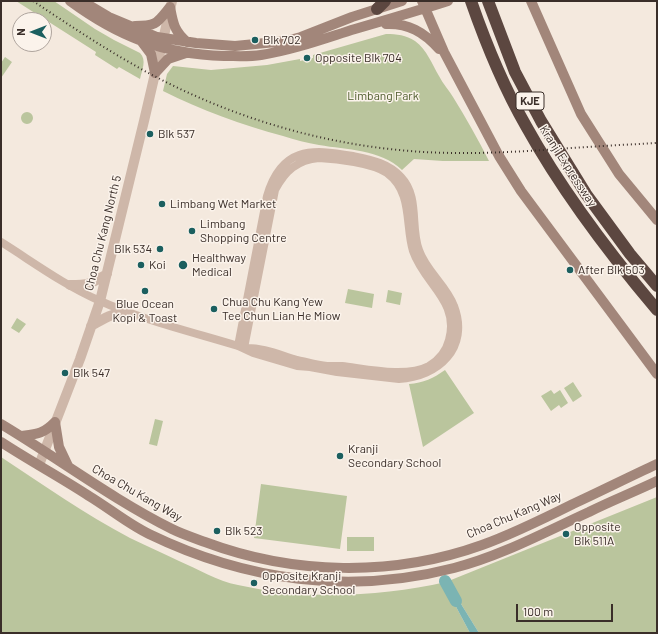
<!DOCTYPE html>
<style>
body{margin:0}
#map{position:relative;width:658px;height:634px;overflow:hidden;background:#f4e9de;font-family:Barlow,sans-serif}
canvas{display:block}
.frame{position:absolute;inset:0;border:2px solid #3a2e29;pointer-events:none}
.north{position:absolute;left:12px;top:12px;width:40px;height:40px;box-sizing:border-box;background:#fbf3eb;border:1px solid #aea49d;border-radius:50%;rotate:270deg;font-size:11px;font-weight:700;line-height:16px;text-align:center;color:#3a2e29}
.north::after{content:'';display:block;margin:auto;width:14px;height:18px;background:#1b5f5f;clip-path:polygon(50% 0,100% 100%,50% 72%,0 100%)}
.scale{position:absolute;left:516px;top:604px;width:97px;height:18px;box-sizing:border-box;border:2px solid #3a2e29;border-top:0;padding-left:5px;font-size:12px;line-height:14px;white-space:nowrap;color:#3a2e29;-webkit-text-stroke:3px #fbf3eb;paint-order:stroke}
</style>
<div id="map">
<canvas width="658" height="634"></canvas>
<div class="frame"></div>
<div class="north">N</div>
<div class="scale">100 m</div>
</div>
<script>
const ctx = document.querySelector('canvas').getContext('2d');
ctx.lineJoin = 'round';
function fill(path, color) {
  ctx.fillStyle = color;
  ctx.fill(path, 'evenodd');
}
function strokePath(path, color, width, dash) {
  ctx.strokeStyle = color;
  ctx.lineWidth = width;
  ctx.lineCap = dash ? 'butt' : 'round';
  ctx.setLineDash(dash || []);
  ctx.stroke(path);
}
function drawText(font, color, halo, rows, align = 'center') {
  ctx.font = font + ' Barlow,sans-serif';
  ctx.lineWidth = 3;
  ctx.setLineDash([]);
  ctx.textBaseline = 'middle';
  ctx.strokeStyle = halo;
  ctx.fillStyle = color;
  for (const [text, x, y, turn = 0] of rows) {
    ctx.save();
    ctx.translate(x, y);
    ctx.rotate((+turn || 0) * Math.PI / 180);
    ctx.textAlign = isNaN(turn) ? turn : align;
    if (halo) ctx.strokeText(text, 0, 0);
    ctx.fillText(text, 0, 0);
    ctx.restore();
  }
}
fill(new Path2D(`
 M 16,1 L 54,1 L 95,29 L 114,40 L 140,53 C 147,60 142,70 140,79 L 119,67 L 117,69 L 95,55 L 96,52 Z
 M 386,34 C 397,34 406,35 415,41 C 427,50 432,64 439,76 C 443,84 449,90 453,97 C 466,118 478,139 489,161 L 443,161 L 414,159 L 402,170 C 380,149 347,150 319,145 C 307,143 295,140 283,136 C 242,125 201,110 163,91 L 167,74 L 173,66 L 211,70 L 267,65 L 300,59 L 300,61 L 313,58 L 313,55 Z
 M 5,57 L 12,62 L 1,78 L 1,63 Z
 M21 118a6 6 0 1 1 12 0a6 6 0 1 1-12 0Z
 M 348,289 L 374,294 L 372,308 L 345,303 Z
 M 388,290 L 402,293 L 400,305 L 386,302 Z
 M 17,318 L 26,324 L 19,333 L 11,328 Z
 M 445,370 L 474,413 L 423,447 L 409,384 C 423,383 434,378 445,370 Z
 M 573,382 L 582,396 L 573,402 L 564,388 Z
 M 551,390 L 554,394 L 560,390 L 568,403 L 561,408 L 559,405 L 551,411 L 541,396 Z
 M 155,419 L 163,421 L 157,446 L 149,444 Z
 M 1,457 C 43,485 85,514 130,538 C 146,546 163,553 179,561 C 198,569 217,581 238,585 C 305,600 379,597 446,582 L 657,497 L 657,633 L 479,633 L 450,586 L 446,588 L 470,633 L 1,633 Z
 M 261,484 L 347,496 L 340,549 L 254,538 Z
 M 347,537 L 374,537 L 374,551 L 347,551 Z`), '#bac59d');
fill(new Path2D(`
 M 450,586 L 479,633 L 470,633 L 446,588 Z`), '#7bb4b3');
strokePath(new Path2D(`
 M 445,581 L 456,601`), '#7bb4b3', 12);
strokePath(new Path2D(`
 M 319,158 C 337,159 372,163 387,173 C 413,192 405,225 413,251 C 424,284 460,301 449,340 C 446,352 439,360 429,366 C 406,378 367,369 342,366 C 337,366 332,366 327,366 C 317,365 307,362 297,360 C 280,355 262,347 244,348 L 275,190 C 285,171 297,160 319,158 Z
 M 1,242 C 33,262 64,285 98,300 C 142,320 192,332 238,346 L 253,353 L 297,366 L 310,367 L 337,372 L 399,379 C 438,377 470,348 454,306 C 447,286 426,271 419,250 C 410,227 420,197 401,177 C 388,163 372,160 353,156 C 310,148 281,148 267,196 L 238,346`), '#ceb7a9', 8);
strokePath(new Path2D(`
 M 70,285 C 88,285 91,284 107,274
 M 91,326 C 103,319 113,313 127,311
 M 39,465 L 80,359 L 100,301 L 144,121 L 172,1`), '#ceb7a9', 10);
strokePath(new Path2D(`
 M 70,1 C 119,37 163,54 224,56 C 236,56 249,57 261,55 C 293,50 323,39 355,29 C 386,20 417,11 448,1
 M 82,1 L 109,17 L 157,37 L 196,43 L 235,46 L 286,41 L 301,37 L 352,17 L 402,1
 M 422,1 L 444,52 L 499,156 L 521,191 L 657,374
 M 531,1 L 581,114 L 619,174 L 657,220
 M 170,7 C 173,23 174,31 187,42
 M 386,24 C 408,23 424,32 439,49
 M 135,26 C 157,26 157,23 170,7
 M 142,42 L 151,54 L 155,73
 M 155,73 L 168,59 L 186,53
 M 55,422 L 59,447 L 68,466
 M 1,424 C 58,458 112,499 172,529 C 182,534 194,538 205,542 C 293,575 393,577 482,545 C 513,534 543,519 573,504 C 601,491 629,477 657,464
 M 21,436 C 38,434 43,434 55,422
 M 1,442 C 30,461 60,477 89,496 C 109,508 128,524 149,534 C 246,581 350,595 454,568 C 501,556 545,532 589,512 C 611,501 634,492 657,481`), '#a2867a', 10);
strokePath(new Path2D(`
 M 471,1 C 486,44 503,86 526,126 C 562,191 609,253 657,310
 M 488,1 L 515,72 L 541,121 L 586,194 L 630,254 L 657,286
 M 377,9 L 385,1`), '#5c4740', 12);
strokePath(new Path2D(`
 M 33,1 C 66,23 99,45 134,65 C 215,111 306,141 399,150 C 448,155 496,153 545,150 C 582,147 620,145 657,143`), '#3a2e29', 2, [1, 3]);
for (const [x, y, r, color] of [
 [255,40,4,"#1b5f5f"],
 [307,58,4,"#1b5f5f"],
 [150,134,4,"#1b5f5f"],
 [162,204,4,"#1b5f5f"],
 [192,231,4,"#1b5f5f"],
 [160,249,4,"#1b5f5f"],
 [141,265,4,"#1b5f5f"],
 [183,265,5,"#1b5f5f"],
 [570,270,4,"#1b5f5f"],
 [145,291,4,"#1b5f5f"],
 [214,309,4,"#1b5f5f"],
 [65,373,4,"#1b5f5f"],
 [340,456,4,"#1b5f5f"],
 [217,531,4,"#1b5f5f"],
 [566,534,4,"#1b5f5f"],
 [254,583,4,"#1b5f5f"]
]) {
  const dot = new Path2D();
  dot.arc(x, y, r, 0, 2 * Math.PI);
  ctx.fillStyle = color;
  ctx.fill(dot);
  strokePath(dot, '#fbf3eb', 1.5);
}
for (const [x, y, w] of [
 [530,101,28]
]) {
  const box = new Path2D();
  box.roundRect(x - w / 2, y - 9, w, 18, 3);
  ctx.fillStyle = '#fbf3eb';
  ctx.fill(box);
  strokePath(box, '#3a2e29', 1);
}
drawText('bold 11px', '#3a2e29', null, [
 ["KJE",530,101]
]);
drawText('12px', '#3a2e29', '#fbf3eb', [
 ["Blk 702",263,40],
 ["Opposite Blk 704",315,58],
 ["Blk 537",158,134],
 ["Limbang Wet Market",170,204],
 ["Limbang",200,224],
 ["Shopping Centre",200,238],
 ["Blk 534",152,249,"right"],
 ["Healthway",192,258],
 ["Medical",192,272],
 ["Koi",149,265],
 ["After Blk 503",578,270],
 ["Chua Chu Kang Yew",222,302],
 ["Tee Chun Lian He Miow",222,316],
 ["Blue Ocean",145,304,"center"],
 ["Kopi & Toast",145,318,"center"],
 ["Blk 547",73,373],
 ["Kranji",348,449],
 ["Secondary School",348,463],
 ["Opposite",574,527],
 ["Blk 511A",574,541],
 ["Blk 523",225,531],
 ["Opposite Kranji",262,576],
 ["Secondary School",262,590]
], 'left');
drawText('12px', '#4c5a2b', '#fbf3eb', [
 ["Limbang Park",383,96]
]);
drawText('12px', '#3a2e29', '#fbf3eb', [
 ["Kranji Expressway",568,166,57],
 ["Choa Chu Kang North 5",103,233,-76],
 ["Choa Chu Kang Way",137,493,30],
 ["Choa Chu Kang Way",514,515,-23]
]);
</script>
